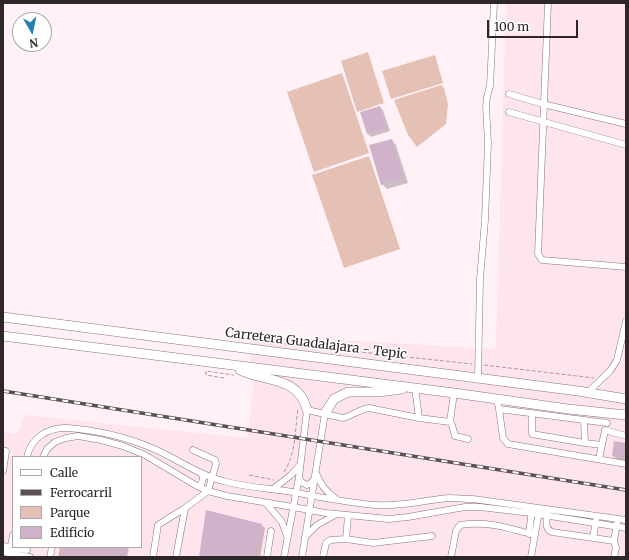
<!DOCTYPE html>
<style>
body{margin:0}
#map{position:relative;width:629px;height:560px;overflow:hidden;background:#fff1f6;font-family:Merriweather,serif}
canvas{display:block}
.frame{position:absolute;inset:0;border:4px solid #2e2629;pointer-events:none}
.legend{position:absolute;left:12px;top:456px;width:130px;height:92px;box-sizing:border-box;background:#fff;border:1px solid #aba8a9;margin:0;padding:5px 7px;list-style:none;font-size:12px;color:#2e2629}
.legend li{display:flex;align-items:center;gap:8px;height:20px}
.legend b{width:20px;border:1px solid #aba8a9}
.north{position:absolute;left:12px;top:12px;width:40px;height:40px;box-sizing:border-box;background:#fff;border:1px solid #aba8a9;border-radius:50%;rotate:171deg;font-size:11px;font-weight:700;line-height:16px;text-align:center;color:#2e2629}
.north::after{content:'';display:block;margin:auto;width:14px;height:18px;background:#2880af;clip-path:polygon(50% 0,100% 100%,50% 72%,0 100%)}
.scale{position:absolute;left:487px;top:20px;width:91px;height:18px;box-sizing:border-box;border:2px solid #2e2629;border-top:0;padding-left:5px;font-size:12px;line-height:14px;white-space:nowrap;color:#2e2629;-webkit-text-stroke:3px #fff;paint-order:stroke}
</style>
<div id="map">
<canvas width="629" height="560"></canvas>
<div class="frame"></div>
<ul class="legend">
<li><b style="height:5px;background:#fff"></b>Calle</li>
<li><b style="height:5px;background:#5c5256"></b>Ferrocarril</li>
<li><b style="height:11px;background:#e4c1b4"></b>Parque</li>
<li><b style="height:11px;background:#d0b3cb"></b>Edificio</li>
</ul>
<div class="north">N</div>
<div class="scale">100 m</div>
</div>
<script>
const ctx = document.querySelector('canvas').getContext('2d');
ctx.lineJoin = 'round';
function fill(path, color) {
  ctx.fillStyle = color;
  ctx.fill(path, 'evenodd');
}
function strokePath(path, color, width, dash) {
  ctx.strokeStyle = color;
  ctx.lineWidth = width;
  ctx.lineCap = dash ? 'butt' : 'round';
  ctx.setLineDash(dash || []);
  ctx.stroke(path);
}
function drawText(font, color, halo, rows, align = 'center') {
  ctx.font = font + ' Merriweather,serif';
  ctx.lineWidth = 3;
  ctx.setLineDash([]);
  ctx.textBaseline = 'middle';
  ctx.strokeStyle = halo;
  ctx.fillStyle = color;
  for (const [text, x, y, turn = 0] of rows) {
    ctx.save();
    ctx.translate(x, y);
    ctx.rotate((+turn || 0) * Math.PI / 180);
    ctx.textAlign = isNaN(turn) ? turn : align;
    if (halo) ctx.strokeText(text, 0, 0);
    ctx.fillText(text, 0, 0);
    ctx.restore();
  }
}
fill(new Path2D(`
 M 506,3 L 626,3 L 626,557 L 3,557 L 3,432 L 17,434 L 25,415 L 247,438 L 253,390 L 249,335 L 496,349 ZM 13,457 L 141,457 L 141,547 L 13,547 Z`), '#fee5ed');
fill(new Path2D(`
 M 368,52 L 384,103 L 357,112 L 341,61 Z
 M 435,55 L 443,83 L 391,99 L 382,71 Z
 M 342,73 L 369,153 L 314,172 L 287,92 Z
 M 441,85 L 444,88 L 448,104 L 446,124 L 417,147 L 408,135 L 394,100 Z
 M 369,156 L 400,249 L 344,268 L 312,175 Z`), '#e4c1b4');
fill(new Path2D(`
 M 380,107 L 383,110 L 390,131 L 371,137 L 368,134 Z
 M 392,140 L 396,145 L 408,183 L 387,189 L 382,184 Z
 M 626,444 L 626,461 L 617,459 L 613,456 Z
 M 261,525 L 265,528 L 260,557 L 200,557 Z
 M 61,547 L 129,547 L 127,557 L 59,557 Z`), '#0003');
fill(new Path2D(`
 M 380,106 L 387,128 L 367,134 L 360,112 Z
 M 392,139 L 404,178 L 381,185 L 369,145 Z
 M 614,441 L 626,443 L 626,458 L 612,456 Z
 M 206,510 L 262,524 L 256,557 L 199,557 Z
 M 60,547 L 125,547 L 123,557 L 58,557 Z`), '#d0b3cb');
const minor = new Path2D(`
 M 548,3 L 538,254 L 542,260 L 626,267
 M 509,94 L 543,104 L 626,124
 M 509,112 L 626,145
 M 478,378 L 480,279 L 485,220 L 488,143 L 486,106 L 487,97 L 490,86 L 494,3
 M 415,388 L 419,418
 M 588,392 L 610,371 L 617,360 L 626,321
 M 497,399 L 499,409 L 584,420 L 585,443 L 602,445
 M 499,409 L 503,438 L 508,444 L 626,464
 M 532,413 L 532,434 L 585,443
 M 584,420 L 607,423
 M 450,422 L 452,425 L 455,436 L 468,439
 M 3,450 L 6,451 L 3,471
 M 27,457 C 31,438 48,427 67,428 C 95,430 126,437 152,448 C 176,458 198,475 223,481 C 244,487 265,488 286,491 C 316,496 346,503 376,505 C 401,507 424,500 449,498 C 456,498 465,499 473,499 L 626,520
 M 43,457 L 47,449 L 55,442 L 66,438 L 78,436 L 101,440 L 123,446 L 145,455 L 197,486 L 208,491 L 227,496 L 293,507 L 326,513 L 389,519 L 408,517 L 465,507 L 480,507 L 531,513 L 626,528
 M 599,459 L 605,430 L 626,436
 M 316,473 C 320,484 326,492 335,498
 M 299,477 L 301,482 L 307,485 L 310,484 L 314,479
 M 197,486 L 201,485 L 203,479 L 202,474
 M 273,489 L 291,475 L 299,466
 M 266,503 L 282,522 L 287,536
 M 547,513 C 547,520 544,529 552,532 L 614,541
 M 348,516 L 346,539 L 373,543 L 432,536
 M 529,534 L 532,509
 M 305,537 L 317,525 L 335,515
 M 593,538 L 596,521
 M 3,546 L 27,550
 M 10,551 L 13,535
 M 3,552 L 30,557
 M 50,557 L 52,547
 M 153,557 L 158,525 L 185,508 L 208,491 L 216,464 L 215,460 L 193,450
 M 176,557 L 185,508
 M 267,557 L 271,531
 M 284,557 L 299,477 L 307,410 L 343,418 C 352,416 360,409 369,408 L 419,418 L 450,422 L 454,393
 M 302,557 L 325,413
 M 323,557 L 326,543 L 330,540 L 346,539
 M 451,557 L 456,531 L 460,525 C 491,521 506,528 535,535
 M 531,557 L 539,511
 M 614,557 L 616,548 L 614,541 L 617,523`);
const highway = new Path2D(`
 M 3,317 L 578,391 L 626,399
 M 3,336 L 454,393 L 568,409 L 626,415
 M 240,370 C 265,382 299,376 307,410
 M 325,413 L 334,399 L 348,392 L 379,392 L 402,389`);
strokePath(minor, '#88747b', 7);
strokePath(highway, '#88747b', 10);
strokePath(new Path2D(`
 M 231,338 L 472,364
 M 484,365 L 594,378
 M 224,378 L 206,375 L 206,371 L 234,375
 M 284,472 C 296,454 295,429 298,408
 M 249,475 L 274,480`), '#a79ca0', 1, [4, 2]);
strokePath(minor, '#fff', 6);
strokePath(highway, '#fff', 9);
const rail = new Path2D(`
 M 3,391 L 626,490`);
strokePath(rail, '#5c5256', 3.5);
strokePath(rail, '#fff', 2, [6]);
drawText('13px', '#2e2629', '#fff', [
 ["Carretera Guadalajara - Tepic",316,344,7]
]);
</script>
